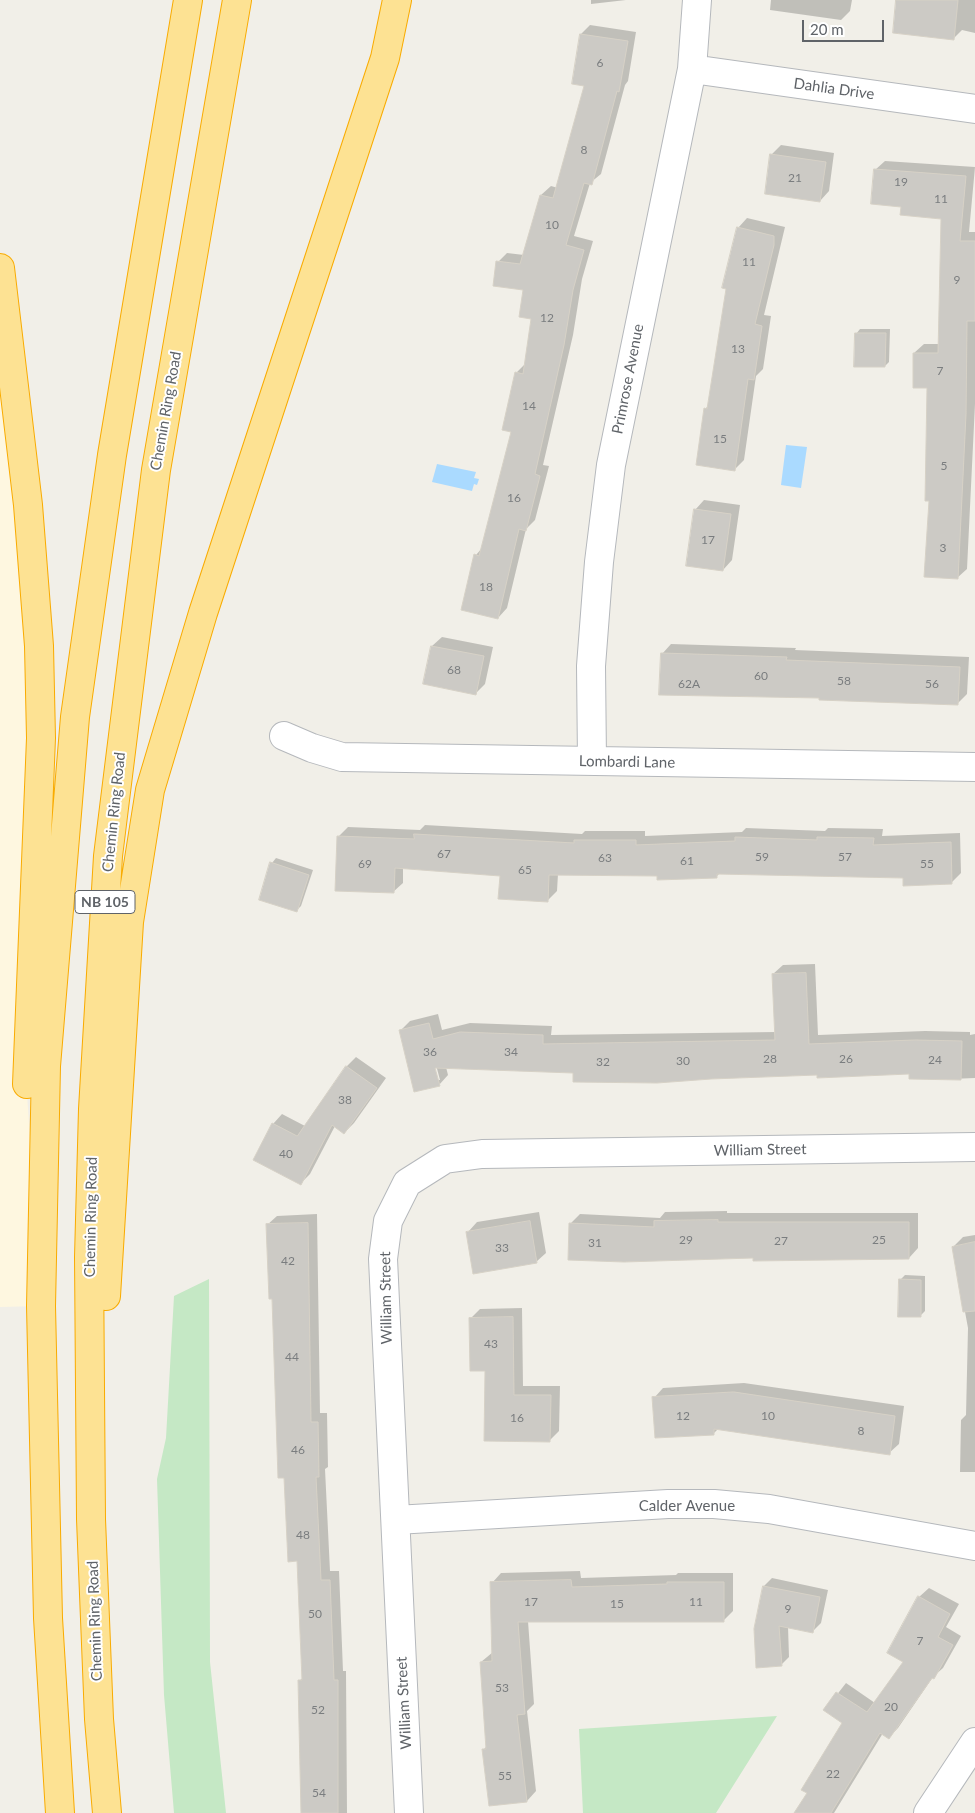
<!DOCTYPE html>
<style>
body{margin:0}
#map{position:relative;width:975px;height:1813px;overflow:hidden;background:#f1efe8;font-family:Lato,sans-serif}
canvas{display:block}
.scale{position:absolute;left:802px;top:20px;width:82px;height:22px;box-sizing:border-box;border:2px solid #5f6368;border-top:0;padding-left:6px;font-size:15px;line-height:18px;white-space:nowrap;color:#5f6368;-webkit-text-stroke:4px #fff;paint-order:stroke}
</style>
<div id="map">
<canvas width="975" height="1813"></canvas>
<div class="scale">20 m</div>
</div>
<script>
const ctx = document.querySelector('canvas').getContext('2d');
ctx.lineJoin = 'round';
function fill(path, color) {
  ctx.fillStyle = color;
  ctx.fill(path, 'evenodd');
}
function strokePath(path, color, width, dash) {
  ctx.strokeStyle = color;
  ctx.lineWidth = width;
  ctx.lineCap = dash ? 'butt' : 'round';
  ctx.setLineDash(dash || []);
  ctx.stroke(path);
}
function drawText(font, color, halo, rows, align = 'center') {
  ctx.font = font + ' Lato,sans-serif';
  ctx.lineWidth = 4;
  ctx.setLineDash([]);
  ctx.textBaseline = 'middle';
  ctx.strokeStyle = halo;
  ctx.fillStyle = color;
  for (const [text, x, y, turn = 0] of rows) {
    ctx.save();
    ctx.translate(x, y);
    ctx.rotate((+turn || 0) * Math.PI / 180);
    ctx.textAlign = isNaN(turn) ? turn : align;
    if (halo) ctx.strokeText(text, 0, 0);
    ctx.fillText(text, 0, 0);
    ctx.restore();
  }
}
fill(new Path2D(`
 M 0,268 L 28,505 L 27,1094 L 41,1306 L 0,1307 Z`), '#fef7e0');
fill(new Path2D(`
 M 209,1279 L 210,1662 L 226,1813 L 174,1813 L 164,1695 L 157,1479 L 166,1438 L 174,1296 Z
 M 777,1716 L 716,1813 L 583,1813 L 579,1729 Z`), '#c5e8c5');
fill(new Path2D(`
 M 786,445 L 807,447 L 801,488 L 781,485 Z
 M 437,464 L 476,472 L 474,478 L 479,479 L 477,485 L 474,484 L 472,491 L 432,482 Z`), '#aadaff');
fill(new Path2D(`
 M 591,0 L 626,0 L 591,4 Z
 M 771,0 L 852,0 L 850,11 L 841,20 L 770,10 Z
 M 897,0 L 975,0 L 975,33 L 962,30 L 954,38 Z
 M 590,25 L 636,32 L 628,81 L 625,85 L 601,174 L 590,183 L 574,236 L 593,241 L 582,279 L 573,335 L 543,465 L 549,466 L 535,520 L 526,529 L 507,608 L 498,618 L 476,555 L 482,548 L 512,431 L 516,373 L 525,364 L 533,318 L 525,289 L 498,262 L 507,253 L 524,255 L 541,195 L 551,186 L 558,188 L 585,85 L 581,34 Z
 M 781,145 L 834,153 L 829,191 L 820,201 L 771,155 Z
 M 885,161 L 975,167 L 969,232 L 975,232 L 975,404 L 967,569 L 957,578 L 930,500 L 928,387 L 914,353 L 924,344 L 939,344 L 942,218 L 902,206 L 875,170 Z
 M 747,218 L 785,227 L 764,315 L 771,316 L 763,369 L 756,376 L 744,460 L 735,469 L 705,409 L 708,406 L 738,228 Z
 M 860,329 L 890,329 L 889,362 L 885,366 L 856,334 Z
 M 704,500 L 740,505 L 732,560 L 723,570 L 695,510 Z
 M 442,637 L 493,647 L 485,684 L 476,693 L 432,646 Z
 M 671,644 L 796,648 L 795,650 L 969,657 L 967,694 L 958,703 L 820,696 L 662,654 Z
 M 425,825 L 582,834 L 585,831 L 645,831 L 645,836 L 742,832 L 746,828 L 825,831 L 828,828 L 883,829 L 882,836 L 960,833 L 961,873 L 951,883 L 904,877 L 720,873 L 717,876 L 558,874 L 557,891 L 547,901 L 501,875 L 403,868 L 403,883 L 393,892 L 339,836 L 348,827 L 420,830 Z
 M 276,858 L 313,870 L 301,906 L 297,910 L 272,863 Z
 M 815,964 L 818,1035 L 925,1031 L 970,1032 L 970,1035 L 975,1034 L 975,1078 L 951,1079 L 910,1072 L 574,1072 L 446,1067 L 448,1075 L 439,1085 L 400,1031 L 410,1021 L 438,1014 L 442,1030 L 470,1023 L 552,1026 L 551,1035 L 776,1032 L 773,974 L 783,965 ZM 435,1061 L 440,1080 L 437,1080 L 432,1062 Z
 M 356,1057 L 386,1078 L 354,1123 L 344,1133 L 335,1126 L 310,1174 L 301,1183 L 273,1124 L 282,1114 L 305,1126 L 347,1066 Z
 M 727,1211 L 727,1213 L 918,1213 L 918,1248 L 909,1258 L 754,1257 L 570,1224 L 580,1214 L 660,1218 L 665,1212 Z
 M 539,1212 L 546,1253 L 536,1262 L 468,1232 L 477,1222 Z
 M 317,1214 L 320,1413 L 327,1413 L 328,1467 L 325,1469 L 330,1571 L 339,1571 L 343,1671 L 346,1671 L 347,1813 L 303,1813 L 299,1681 L 304,1677 L 298,1560 L 267,1225 L 277,1216 Z
 M 975,1235 L 975,1472 L 960,1472 L 961,1420 L 966,1415 L 968,1328 L 953,1247 L 963,1237 Z
 M 905,1275 L 925,1276 L 925,1311 L 920,1316 L 900,1280 Z
 M 522,1308 L 523,1386 L 560,1386 L 559,1431 L 549,1441 L 487,1370 L 471,1318 L 480,1309 Z
 M 744,1383 L 904,1406 L 899,1444 L 889,1453 L 719,1428 L 713,1434 L 654,1398 L 663,1388 Z
 M 580,1571 L 581,1578 L 676,1575 L 678,1573 L 733,1573 L 733,1611 L 724,1620 L 528,1621 L 534,1704 L 527,1711 L 536,1791 L 527,1801 L 483,1750 L 487,1746 L 481,1662 L 493,1652 L 492,1583 L 501,1573 Z
 M 772,1578 L 828,1590 L 821,1623 L 813,1631 L 788,1626 L 789,1657 L 781,1665 L 755,1629 L 764,1586 Z
 M 929,1588 L 959,1604 L 946,1627 L 961,1636 L 943,1668 L 933,1677 L 898,1728 L 889,1737 L 883,1733 L 834,1813 L 796,1813 L 809,1793 L 843,1723 L 825,1710 L 846,1683 L 875,1703 L 905,1661 L 919,1597 Z`), '#0003');
const building = new Path2D(`
 M 896,0 L 958,0 L 954,40 L 893,33 Z
 M 580,34 L 628,41 L 619,92 L 617,91 L 592,185 L 584,183 L 566,245 L 584,250 L 573,290 L 564,345 L 535,474 L 540,476 L 526,531 L 519,529 L 498,619 L 461,610 L 474,554 L 479,556 L 511,432 L 502,430 L 515,372 L 523,374 L 531,319 L 519,317 L 523,290 L 493,286 L 496,261 L 520,264 L 540,195 L 553,198 L 584,86 L 572,84 Z
 M 770,154 L 826,162 L 820,202 L 765,194 Z
 M 874,169 L 966,176 L 960,241 L 975,241 L 975,321 L 967,321 L 966,414 L 958,579 L 924,577 L 929,501 L 925,501 L 927,388 L 913,388 L 913,353 L 938,353 L 941,219 L 900,215 L 901,207 L 871,204 Z
 M 737,227 L 774,236 L 774,245 L 755,324 L 762,326 L 754,380 L 748,379 L 735,471 L 696,465 L 704,408 L 707,409 L 726,289 L 722,288 Z
 M 855,333 L 886,333 L 885,367 L 854,367 Z
 M 694,509 L 731,514 L 723,571 L 686,566 Z
 M 431,646 L 484,656 L 476,695 L 423,684 Z
 M 661,653 L 787,657 L 786,660 L 960,667 L 958,705 L 819,700 L 819,698 L 659,695 Z
 M 414,834 L 574,843 L 574,840 L 636,840 L 636,845 L 735,841 L 735,837 L 817,840 L 817,837 L 874,838 L 873,845 L 951,842 L 952,884 L 903,886 L 903,878 L 717,874 L 717,878 L 657,880 L 657,876 L 549,875 L 548,902 L 498,899 L 500,876 L 395,868 L 394,893 L 335,891 L 337,836 L 414,839 Z
 M 270,862 L 309,875 L 297,912 L 259,900 Z
 M 806,973 L 809,1044 L 915,1040 L 962,1041 L 961,1080 L 909,1079 L 909,1074 L 817,1078 L 817,1075 L 711,1079 L 657,1083 L 573,1082 L 573,1073 L 435,1068 L 440,1086 L 414,1092 L 399,1030 L 429,1023 L 433,1039 L 460,1032 L 543,1035 L 543,1044 L 775,1040 L 772,974 Z
 M 346,1066 L 377,1088 L 344,1134 L 332,1125 L 301,1185 L 253,1160 L 272,1123 L 297,1136 Z
 M 718,1220 L 718,1222 L 909,1222 L 909,1259 L 753,1261 L 753,1258 L 624,1262 L 568,1260 L 569,1223 L 654,1227 L 654,1221 Z
 M 530,1221 L 537,1263 L 473,1274 L 466,1232 Z
 M 308,1223 L 311,1422 L 318,1422 L 319,1477 L 316,1477 L 321,1580 L 330,1580 L 334,1680 L 338,1680 L 338,1813 L 301,1813 L 298,1680 L 302,1680 L 297,1561 L 288,1562 L 284,1478 L 278,1478 L 272,1299 L 269,1299 L 266,1224 Z
 M 975,1242 L 975,1311 L 963,1312 L 952,1247 Z
 M 899,1279 L 921,1280 L 921,1317 L 898,1317 Z
 M 513,1317 L 514,1395 L 551,1395 L 550,1442 L 484,1441 L 485,1371 L 470,1371 L 469,1318 Z
 M 734,1392 L 895,1416 L 890,1455 L 714,1429 L 714,1435 L 655,1438 L 652,1397 Z
 M 571,1580 L 572,1587 L 667,1584 L 667,1582 L 724,1582 L 724,1622 L 518,1622 L 525,1714 L 517,1715 L 527,1802 L 489,1806 L 482,1749 L 486,1749 L 480,1662 L 492,1661 L 490,1582 Z
 M 763,1586 L 820,1597 L 813,1633 L 779,1626 L 782,1666 L 756,1668 L 754,1629 Z
 M 918,1596 L 950,1614 L 938,1637 L 953,1645 L 934,1679 L 932,1678 L 889,1739 L 880,1733 L 831,1813 L 794,1813 L 807,1793 L 801,1790 L 842,1723 L 823,1710 L 836,1692 L 867,1712 L 903,1662 L 887,1653 Z`);
fill(building, '#cccac5');
strokePath(building, '#d6d1c6', 1);
const street = new Path2D(`
 M 692,69 L 975,109
 M 284,736 L 312,748 L 342,757 L 975,767
 M 592,761 L 591,666 L 599,562 L 611,465 L 692,69 L 697,0
 M 396,1520 L 668,1504 L 714,1504 L 769,1509 L 975,1546
 M 409,1813 L 383,1259 L 388,1221 L 407,1183 L 445,1159 L 482,1154 L 975,1147
 M 928,1813 L 975,1742`);
const highway = new Path2D(`
 M 0,268 L 28,505 L 39,646 L 41,738 L 27,1084
 M 106,1296 L 129,922 L 150,790 L 203,613 L 385,58 L 397,0
 M 60,1813 L 48,1618 L 41,1306 L 46,1066 L 75,717 L 112,455 L 188,0
 M 107,1813 L 99,1719 L 91,1519 L 89,1257 L 93,1109 L 108,856 L 156,470 L 237,0`);
strokePath(street, '#b5b8bc', 30);
strokePath(highway, '#f9ab00', 30);
strokePath(street, '#fff', 28);
strokePath(highway, '#fde293', 28);
drawText('12px', '#7a7d7f', null, [
 ["6",600,63],
 ["8",584,150],
 ["21",795,178],
 ["19",901,182],
 ["11",941,199],
 ["10",552,225],
 ["11",749,262],
 ["9",957,280],
 ["12",547,318],
 ["13",738,349],
 ["7",940,371],
 ["14",529,406],
 ["15",720,439],
 ["5",944,466],
 ["16",514,498],
 ["17",708,540],
 ["3",943,548],
 ["18",486,587],
 ["68",454,670],
 ["60",761,676],
 ["58",844,681],
 ["62A",689,684],
 ["56",932,684],
 ["67",444,854],
 ["59",762,857],
 ["57",845,857],
 ["63",605,858],
 ["61",687,861],
 ["69",365,864],
 ["55",927,864],
 ["65",525,870],
 ["36",430,1052],
 ["34",511,1052],
 ["28",770,1059],
 ["26",846,1059],
 ["24",935,1060],
 ["30",683,1061],
 ["32",603,1062],
 ["38",345,1100],
 ["40",286,1154],
 ["29",686,1240],
 ["25",879,1240],
 ["27",781,1241],
 ["31",595,1243],
 ["33",502,1248],
 ["42",288,1261],
 ["43",491,1344],
 ["44",292,1357],
 ["12",683,1416],
 ["10",768,1416],
 ["16",517,1418],
 ["8",861,1431],
 ["46",298,1450],
 ["48",303,1535],
 ["17",531,1602],
 ["11",696,1602],
 ["15",617,1604],
 ["9",788,1609],
 ["50",315,1614],
 ["7",920,1641],
 ["53",502,1688],
 ["20",891,1707],
 ["52",318,1710],
 ["22",833,1774],
 ["55",505,1776],
 ["54",319,1793]
]);
for (const [x, y, w] of [
 [105,902,60]
]) {
  const box = new Path2D();
  box.roundRect(x - w / 2, y - 11.5, w, 23, 4);
  ctx.fillStyle = '#fff';
  ctx.fill(box);
  strokePath(box, '#5f6368', 1);
}
drawText('bold 14px', '#5f6368', null, [
 ["NB 105",105,902]
]);
drawText('15px', '#5f6368', '#fff', [
 ["Dahlia Drive",834,89,8],
 ["Primrose Avenue",628,379,-79],
 ["Chemin Ring Road",166,411,-80],
 ["Lombardi Lane",627,762,1],
 ["Chemin Ring Road",114,812,-84],
 ["William Street",760,1150,-1],
 ["Chemin Ring Road",91,1217,-89],
 ["William Street",386,1298,-91],
 ["Calder Avenue",687,1506],
 ["Chemin Ring Road",95,1621,-92],
 ["William Street",404,1703,-93]
]);
</script>
